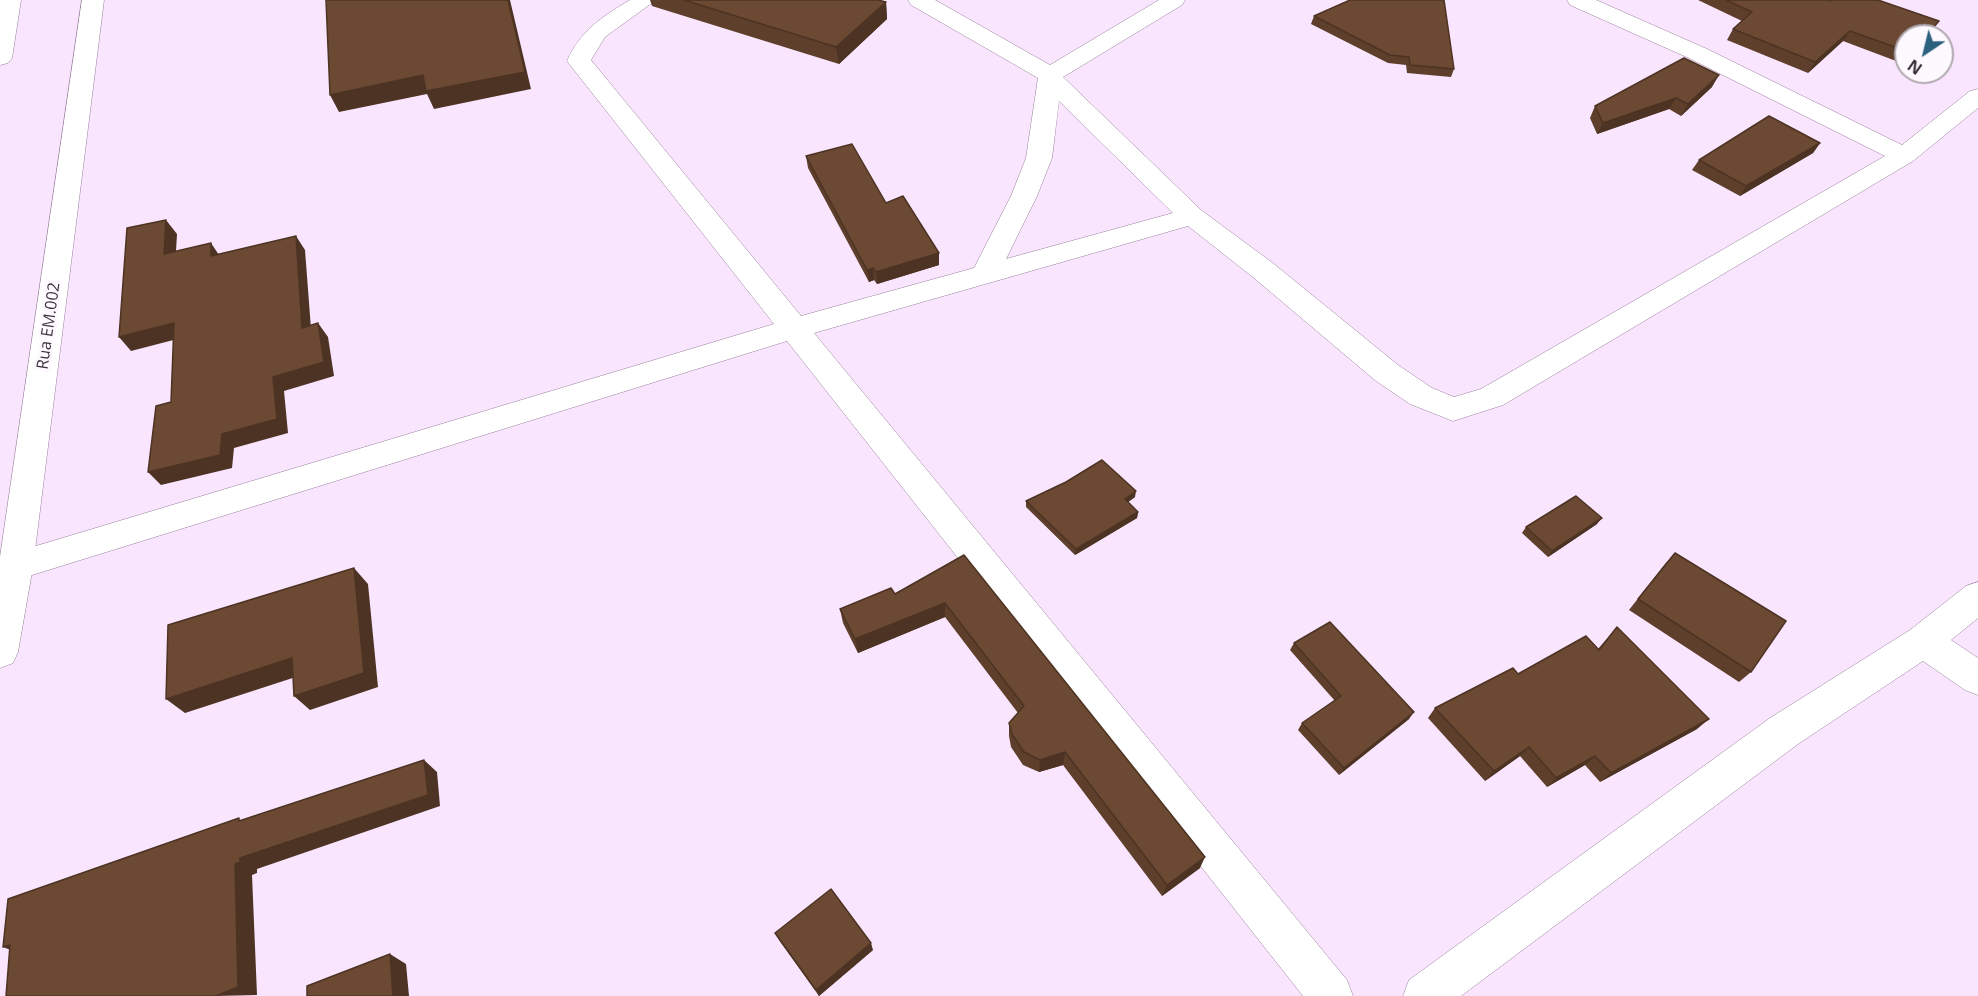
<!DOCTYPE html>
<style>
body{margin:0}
#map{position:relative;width:1978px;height:996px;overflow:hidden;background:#fae5fe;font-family:"Open Sans",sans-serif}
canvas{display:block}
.north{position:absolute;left:1894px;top:24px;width:60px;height:60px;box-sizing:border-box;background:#fef9ff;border:2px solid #b0a9b1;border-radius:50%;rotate:215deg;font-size:16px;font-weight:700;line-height:24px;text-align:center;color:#3b313d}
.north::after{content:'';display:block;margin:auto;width:21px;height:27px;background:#2c617d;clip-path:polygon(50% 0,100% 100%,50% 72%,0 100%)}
</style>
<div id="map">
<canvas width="1978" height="996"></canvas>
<div class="north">N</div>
</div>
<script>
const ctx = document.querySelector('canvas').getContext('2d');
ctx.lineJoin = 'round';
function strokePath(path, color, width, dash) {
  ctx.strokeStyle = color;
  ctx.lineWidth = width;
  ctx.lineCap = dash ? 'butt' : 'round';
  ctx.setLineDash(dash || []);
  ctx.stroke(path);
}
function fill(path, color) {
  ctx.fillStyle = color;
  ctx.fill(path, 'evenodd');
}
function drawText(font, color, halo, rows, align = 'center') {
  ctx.font = font + ' "Open Sans",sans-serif';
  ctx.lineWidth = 6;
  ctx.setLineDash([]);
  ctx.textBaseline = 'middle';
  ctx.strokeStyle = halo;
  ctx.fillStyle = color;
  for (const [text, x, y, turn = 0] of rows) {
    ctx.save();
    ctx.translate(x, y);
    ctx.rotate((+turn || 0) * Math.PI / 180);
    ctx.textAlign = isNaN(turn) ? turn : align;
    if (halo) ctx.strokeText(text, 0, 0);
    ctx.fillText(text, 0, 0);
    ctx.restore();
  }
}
const street = new Path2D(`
 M 630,0 L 656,0 L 605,37 L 591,60 L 801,316 L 974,268 L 1011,196 L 1026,158 L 1038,78 L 911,5 L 908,0 L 935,0 L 1050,65 L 1159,0 L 1185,0 L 1182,5 L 1063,77 L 1201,210 L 1274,264 L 1398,365 L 1432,388 L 1454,397 L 1481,389 L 1885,156 L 1691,59 L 1570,5 L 1567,0 L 1596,0 L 1707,49 L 1902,145 L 1970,91 L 1978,89 L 1978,108 L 1913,161 L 1503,405 L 1453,421 L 1410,404 L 1376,381 L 1254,278 L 1188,226 L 814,333 L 1347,980 L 1353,996 L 1303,996 L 787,341 L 16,580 L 4,576 L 0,563 L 4,556 L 16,552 L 774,324 L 567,61 C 580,31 603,16 630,0 ZM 1059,101 L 1173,213 L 1006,259 L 1037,196 L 1052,158 Z
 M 1978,582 L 1978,618 L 1951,640 L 1978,658 L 1978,695 L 1965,690 L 1923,661 L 1798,744 L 1461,996 L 1403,996 L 1409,980 L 1770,718 L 1910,630 L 1966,586 Z`);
const secondary = new Path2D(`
 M 0,0 L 21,0 L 12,58 L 8,63 L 0,65 Z
 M 82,0 L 104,0 L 33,566 L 18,652 L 13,663 L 0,668 L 0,557 Z`);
strokePath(street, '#98809b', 1);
strokePath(secondary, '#98809b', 1);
fill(street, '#fff');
fill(secondary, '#fff');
fill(new Path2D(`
 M 650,0 L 878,0 L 886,2 L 887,19 L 839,64 L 652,6 Z
 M 1698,0 L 1829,0 L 1906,36 L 1906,62 L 1904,64 L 1843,41 L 1808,73 L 1727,40 L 1733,29 L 1742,21 Z
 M 1314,16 L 1454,69 L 1451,77 L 1407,73 L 1406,65 L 1388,63 L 1311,24 Z
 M 1712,87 L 1681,116 L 1669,109 L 1597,134 L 1590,118 L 1595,106 Z
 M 1820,143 L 1813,153 L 1740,196 L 1692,170 L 1699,160 Z
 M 806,156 L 886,203 L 939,253 L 939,265 L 877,284 L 874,280 L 869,282 L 808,168 Z
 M 1135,497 L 1128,502 L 1138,512 L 1137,518 L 1075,555 L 1026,507 L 1026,501 Z
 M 1597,524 L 1548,557 L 1522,533 L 1526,527 Z
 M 1675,553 L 1751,672 L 1739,682 L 1629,610 L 1665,564 Z
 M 964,555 L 1200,868 L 1162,896 L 1063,765 L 1039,772 L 1023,765 L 1011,747 L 1009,736 L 1009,723 L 1018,713 L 945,617 L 858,653 L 843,623 L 840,609 L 895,594 Z
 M 1617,627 L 1697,729 L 1600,782 L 1585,765 L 1547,787 L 1520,756 L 1485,781 L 1428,718 L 1435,708 L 1518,674 L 1598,649 Z
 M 1294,643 L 1409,719 L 1339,775 L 1298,730 L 1302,723 L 1335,701 L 1290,650 Z
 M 775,933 L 873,950 L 819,996 L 779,940 Z`), '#5d3f2b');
fill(new Path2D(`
 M 508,0 L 510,0 L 531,89 L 434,109 L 427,94 L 339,112 L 330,95 L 423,75 Z
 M 886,2 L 887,19 L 839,64 L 836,47 Z
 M 1850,31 L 1843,41 L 1808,73 L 1815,62 Z
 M 1719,75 L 1712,87 L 1681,116 L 1688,104 Z
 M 1676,98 L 1669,109 L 1597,134 L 1603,123 Z
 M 1820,143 L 1813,153 L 1740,196 L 1746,186 Z
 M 166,220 L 177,234 L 175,268 L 164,254 Z
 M 296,236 L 305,250 L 312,342 L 302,328 Z
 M 211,243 L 221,258 L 211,256 Z
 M 939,253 L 939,265 L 877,284 L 876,272 Z
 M 873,268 L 874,280 L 869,282 L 867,270 Z
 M 174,323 L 185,337 L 131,351 L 119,337 Z
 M 318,323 L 328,337 L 334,376 L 284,391 L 288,433 L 234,448 L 232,468 L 161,485 L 148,472 L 222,434 L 273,377 Z
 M 1136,491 L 1135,497 L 1124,505 L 1125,499 Z
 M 1138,512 L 1137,518 L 1075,555 L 1076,549 Z
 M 1602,518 L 1597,524 L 1548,557 L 1552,551 Z
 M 354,568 L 368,584 L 378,687 L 310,710 L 294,696 Z
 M 945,603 L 945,617 L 858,653 L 855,639 Z
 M 292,658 L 308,673 L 185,713 L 166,699 Z
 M 1414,712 L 1409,719 L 1339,775 L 1344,768 Z
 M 1709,719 L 1697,729 L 1600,782 L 1611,773 Z
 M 1529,747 L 1520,756 L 1485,781 L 1494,771 Z
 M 1065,752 L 1063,765 L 1039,772 L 1040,760 Z
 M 1595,756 L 1585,765 L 1547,787 L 1556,778 Z
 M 424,760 L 437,772 L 440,806 L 257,869 L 257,873 L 252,875 L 257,995 L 216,996 L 235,864 L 240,858 Z
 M 1205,857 L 1200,868 L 1162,896 L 1167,885 Z
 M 871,943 L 873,950 L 819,996 L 816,990 Z
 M 10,945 L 26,956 L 3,947 Z
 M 390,954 L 406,964 L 409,996 L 393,996 Z`), '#4c3323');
const building = new Path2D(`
 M 326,0 L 508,0 L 525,72 L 426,91 L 423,75 L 330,95 Z
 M 684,0 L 878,0 L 886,2 L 836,47 Z
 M 1350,0 L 1444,0 L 1454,69 L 1410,65 L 1409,57 L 1390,55 L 1314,16 Z
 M 1726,0 L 1829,0 L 1830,1 L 1831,0 L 1878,0 L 1939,21 L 1926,36 L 1906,36 L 1906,51 L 1850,31 L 1815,62 L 1733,29 L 1752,12 Z
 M 1684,58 L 1719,75 L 1688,104 L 1676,98 L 1603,123 L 1595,106 Z
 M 1769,116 L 1820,143 L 1746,186 L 1699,160 Z
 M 852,144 L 886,203 L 903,196 L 939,253 L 876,272 L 873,268 L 867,270 L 806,156 Z
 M 166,220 L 164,254 L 211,243 L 211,256 L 296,236 L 302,328 L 318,323 L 324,362 L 273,377 L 277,419 L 222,434 L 220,455 L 148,472 L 156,406 L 171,402 L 174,323 L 119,337 L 127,228 Z
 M 1102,460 L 1136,491 L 1125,499 L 1138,512 L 1076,549 L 1026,501 L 1066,482 Z
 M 1576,496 L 1602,518 L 1552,551 L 1526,527 Z
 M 1675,553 L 1786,621 L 1751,672 L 1638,599 Z
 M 964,555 L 1205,857 L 1167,885 L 1065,752 L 1040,760 L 1024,752 L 1012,734 L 1009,723 L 1024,706 L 945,603 L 855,639 L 840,609 L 891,588 L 895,594 Z
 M 354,568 L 364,673 L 294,696 L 292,658 L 166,699 L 168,625 Z
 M 1330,622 L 1414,712 L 1344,768 L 1302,723 L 1341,696 L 1294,643 Z
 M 1617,627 L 1709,719 L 1611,773 L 1595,756 L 1556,778 L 1529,747 L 1494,771 L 1435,708 L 1513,668 L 1518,674 L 1586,636 L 1599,650 Z
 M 424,760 L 428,795 L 240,858 L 240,862 L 235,864 L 238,987 L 216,996 L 6,996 L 10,945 L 3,947 L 8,899 L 239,818 L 239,821 Z
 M 831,889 L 871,943 L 816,990 L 775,933 Z
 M 390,954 L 393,996 L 307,996 L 307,986 Z`);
fill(building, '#6c4932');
strokePath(building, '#4c3323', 1.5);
drawText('16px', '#3b313d', '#fef9ff', [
 ["Rua EM.002",49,326,-82]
]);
</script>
